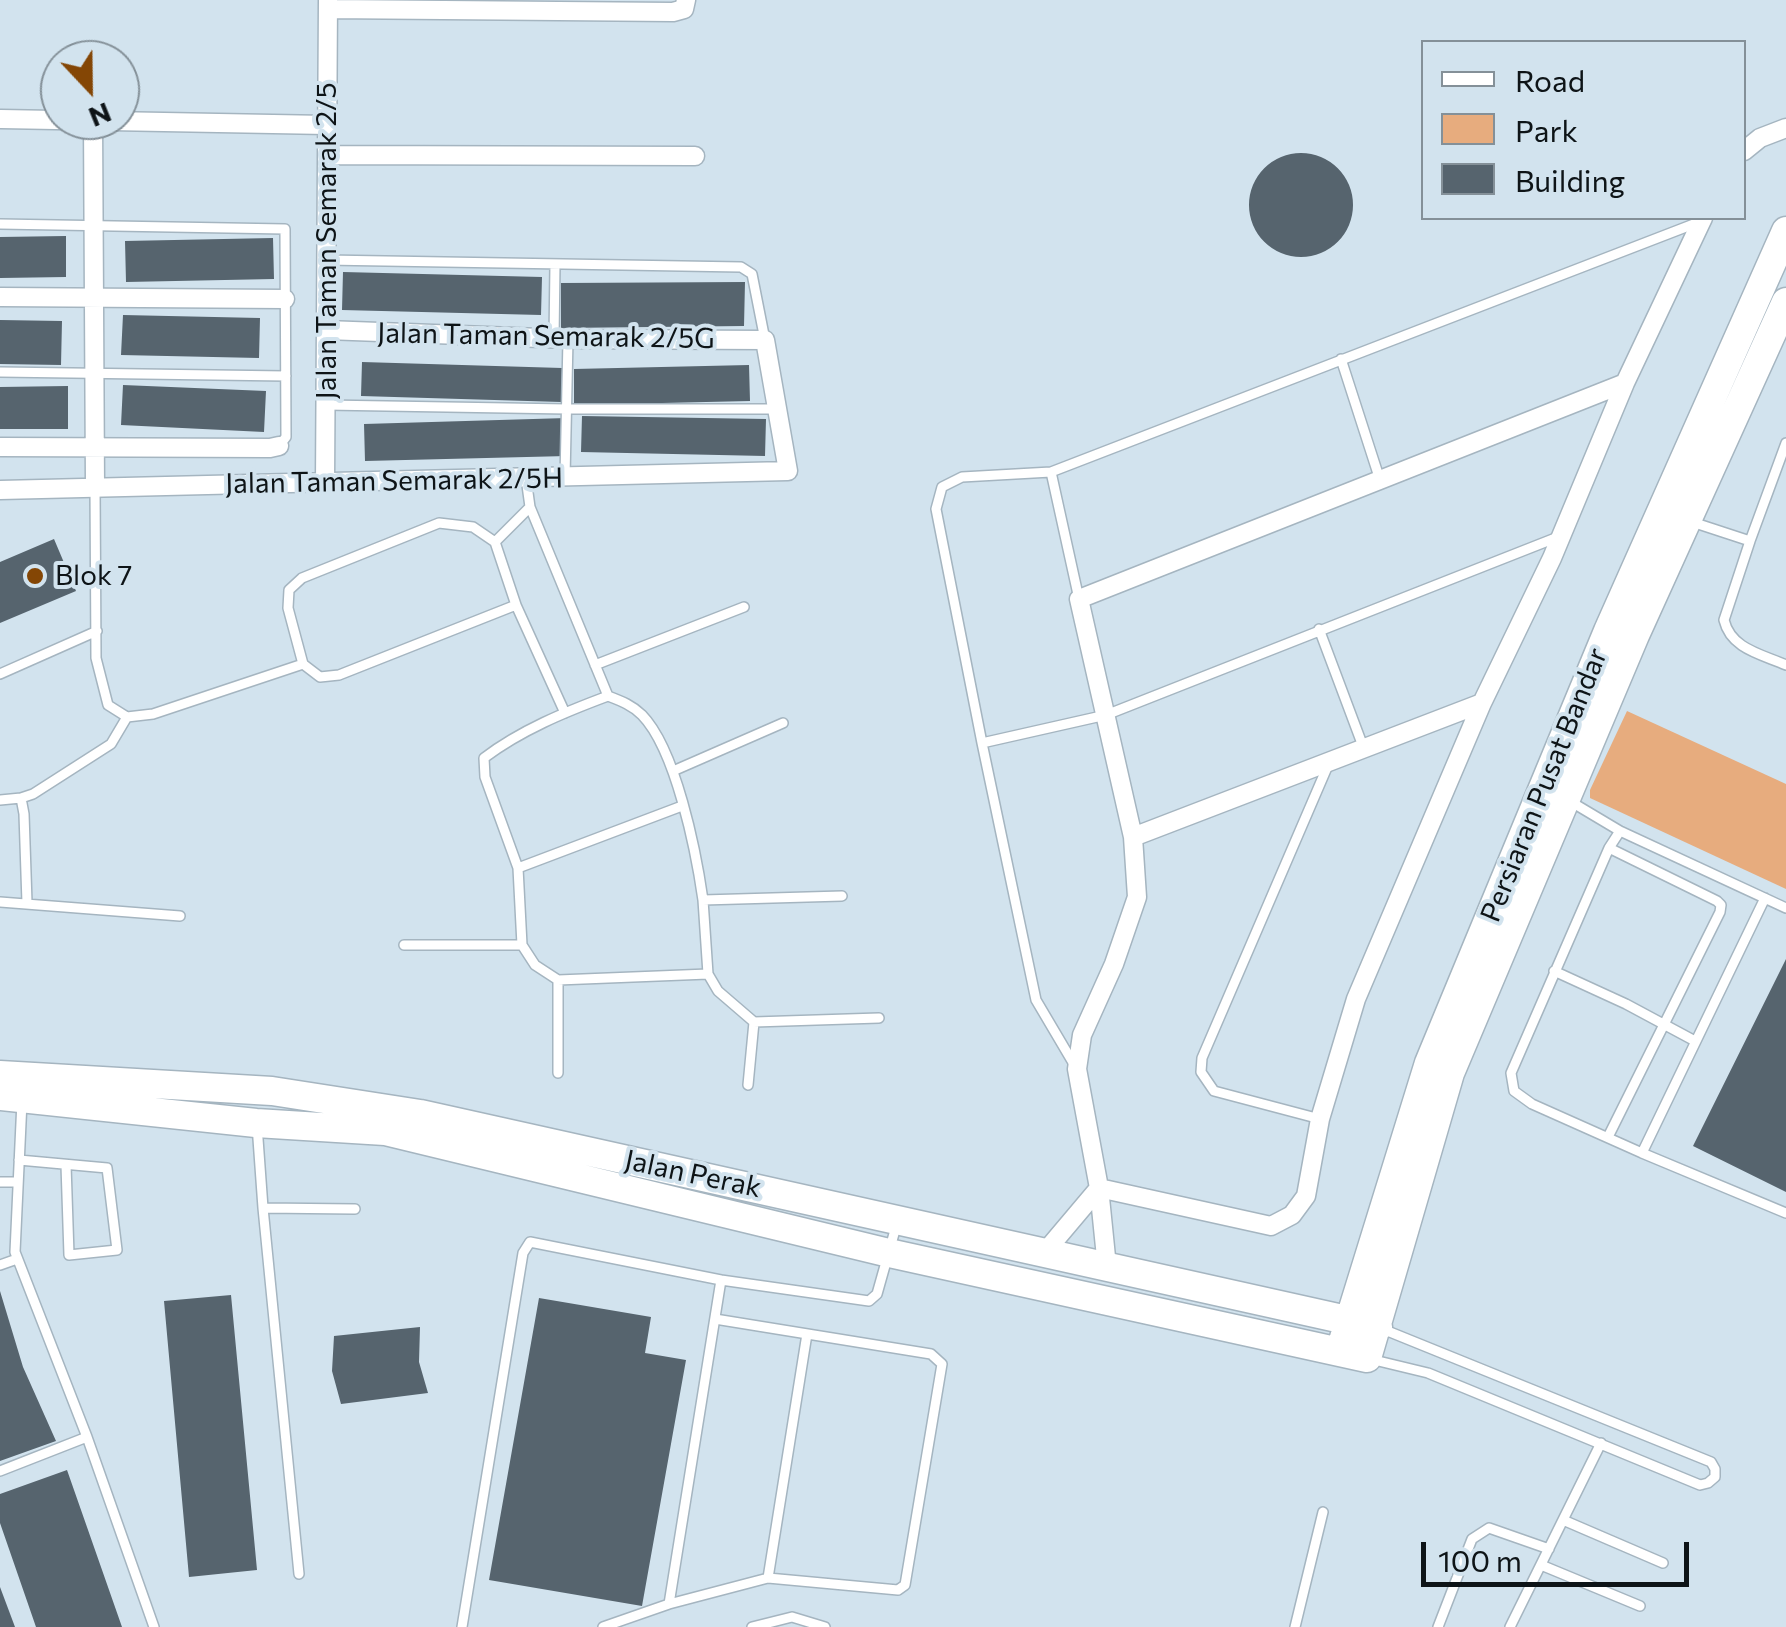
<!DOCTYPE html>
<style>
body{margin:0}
#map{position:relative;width:1786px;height:1627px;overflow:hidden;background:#d2e3ee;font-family:Commissioner,sans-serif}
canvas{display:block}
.legend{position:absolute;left:1421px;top:40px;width:325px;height:180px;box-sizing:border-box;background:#d2e3ee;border:2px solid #849098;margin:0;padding:12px 18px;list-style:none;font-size:30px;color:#0e1417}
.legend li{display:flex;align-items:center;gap:20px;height:50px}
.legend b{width:50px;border:2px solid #849098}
.north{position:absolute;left:40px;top:40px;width:100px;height:100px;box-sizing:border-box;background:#d2e3ee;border:2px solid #849098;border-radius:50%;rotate:158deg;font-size:28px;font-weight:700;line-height:40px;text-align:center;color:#0e1417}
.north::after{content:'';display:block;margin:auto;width:35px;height:45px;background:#844605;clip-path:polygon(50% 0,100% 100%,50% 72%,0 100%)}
.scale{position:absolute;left:1421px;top:1542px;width:268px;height:45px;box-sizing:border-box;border:5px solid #0e1417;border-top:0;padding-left:12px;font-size:30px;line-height:35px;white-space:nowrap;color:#0e1417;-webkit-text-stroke:8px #d2e3ee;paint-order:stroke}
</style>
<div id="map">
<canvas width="1786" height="1627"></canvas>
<ul class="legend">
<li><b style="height:12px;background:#fff"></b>Road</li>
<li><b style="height:28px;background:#e7ac7e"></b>Park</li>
<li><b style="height:28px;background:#56646e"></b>Building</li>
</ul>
<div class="north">N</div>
<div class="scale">100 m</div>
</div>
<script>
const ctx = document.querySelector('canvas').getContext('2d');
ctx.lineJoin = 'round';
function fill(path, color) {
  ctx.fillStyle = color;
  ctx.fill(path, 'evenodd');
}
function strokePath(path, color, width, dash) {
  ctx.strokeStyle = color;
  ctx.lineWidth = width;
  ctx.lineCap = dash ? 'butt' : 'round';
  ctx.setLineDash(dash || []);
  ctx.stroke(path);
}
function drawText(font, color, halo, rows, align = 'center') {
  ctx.font = font + ' Commissioner,sans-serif';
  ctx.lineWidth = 8;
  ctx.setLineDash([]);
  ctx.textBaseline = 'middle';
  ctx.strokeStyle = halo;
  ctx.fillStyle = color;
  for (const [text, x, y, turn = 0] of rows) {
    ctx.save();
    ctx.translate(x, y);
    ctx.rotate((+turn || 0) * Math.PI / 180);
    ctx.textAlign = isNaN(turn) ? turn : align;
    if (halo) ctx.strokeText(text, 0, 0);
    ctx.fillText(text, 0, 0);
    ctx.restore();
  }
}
fill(new Path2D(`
 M 1627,711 L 1786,784 L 1786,889 L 1590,798 L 1590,790 Z`), '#e7ac7e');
fill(new Path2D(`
 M1249 205a52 52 0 1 1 104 0a52 52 0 1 1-104 0Z
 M 66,236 L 66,277 L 0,278 L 0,237 Z
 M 273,238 L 274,279 L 126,282 L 125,241 Z
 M 343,272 L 542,277 L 541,315 L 342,310 Z
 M 745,282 L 744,326 L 561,328 L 561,283 Z
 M 123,315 L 260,318 L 259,358 L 121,355 Z
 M 0,320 L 62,321 L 61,365 L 0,364 Z
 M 362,362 L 562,368 L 561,402 L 361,396 Z
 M 749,365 L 750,401 L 574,405 L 574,369 Z
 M 123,385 L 266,391 L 264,432 L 121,425 Z
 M 68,386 L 68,429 L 0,429 L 0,387 Z
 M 582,416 L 766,419 L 765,456 L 581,452 Z
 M 567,418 L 567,456 L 365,461 L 364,424 Z
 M 54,539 L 76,591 L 0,623 L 0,562 Z
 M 1786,959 L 1786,1192 L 1693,1146 Z
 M 0,1291 L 23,1367 L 56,1441 L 0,1461 Z
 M 231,1295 L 257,1570 L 189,1577 L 164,1301 Z
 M 539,1298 L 651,1317 L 645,1353 L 686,1360 L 642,1606 L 489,1580 Z
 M 420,1327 L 419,1362 L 428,1393 L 341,1404 L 332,1371 L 334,1336 Z
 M 67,1470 L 122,1627 L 36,1627 L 0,1523 L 0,1494 Z
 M 0,1587 L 15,1627 L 0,1627 Z`), '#56646e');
const lane = new Path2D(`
 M 0,224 L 285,229 L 286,437 L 279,446
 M 326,260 L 741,267 L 752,274 L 765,340
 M 554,339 L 555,264
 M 1341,359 L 1380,480
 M 0,372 L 286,376
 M 326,405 L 567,409 L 777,409
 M 1051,472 L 962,477 L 942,487 L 936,509 L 982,743 L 1036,1000 L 1075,1066
 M 565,477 L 568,339
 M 526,478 L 530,507 L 608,696
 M 95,487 L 96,658 L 108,705 L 127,717 L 153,714 L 303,664 L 320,677 L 339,675 L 516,605 L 565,713
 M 1689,521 L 1750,541 L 1724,620 C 1731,649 1761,654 1786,665
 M 1750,541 L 1786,443
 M 495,542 L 530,507
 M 1079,599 L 1051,472 L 1699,222
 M 1319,629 L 1364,749
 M 303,664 L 288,608 L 289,590 L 302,578 L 439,523 L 473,527 L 495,542 L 516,605
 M 595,665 L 744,607
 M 0,674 L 97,631
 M 982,743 L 1106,715 L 1558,537
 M 673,771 L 783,723
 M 21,798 L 33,794 L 111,744 L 127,717
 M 0,800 L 21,798 L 24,814 L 27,903
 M 1568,800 L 1620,831 L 1786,908
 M 1620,831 L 1609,848 L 1511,1073 L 1514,1091 L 1532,1104 L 1642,1153 L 1765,898
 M 518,868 L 682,806
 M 703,900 L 708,974 L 718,991 L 754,1022 L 879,1018
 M 0,902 L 180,916
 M 404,945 L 522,945
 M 1554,971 L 1626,1004 L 1695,1041
 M 558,980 L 535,965 L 522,945 L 518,868 L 485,777 L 484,758 C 521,730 565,712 608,696 C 621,701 632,705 642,715 C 676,750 696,851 703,900 L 842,896
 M 558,1073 L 558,980 L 708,974
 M 748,1085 L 754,1022
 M 22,1101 L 15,1252 L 87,1437 L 154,1627
 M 1320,1119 L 1214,1091 L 1201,1072 L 1202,1058 L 1329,763
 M 257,1125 L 263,1208 L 355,1209
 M 1608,1137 L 1720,912 L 1721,905 L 1717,901 L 1609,848
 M 1642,1153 L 1786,1213
 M 19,1160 L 107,1168 L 117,1250 L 69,1255 L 66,1165
 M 0,1182 L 18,1182
 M 263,1208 L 299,1574
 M 0,1265 L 17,1259
 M 715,1319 L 931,1354 L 942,1364 L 905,1585 L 898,1590 L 768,1578 L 669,1604 L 721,1280 L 869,1301 L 877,1294 L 897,1223
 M 1370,1359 L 1428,1373 L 1700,1485 L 1708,1483 L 1715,1477 L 1715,1469 L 1711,1462 L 1380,1328
 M 0,1471 L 87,1437
 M 1563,1520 L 1663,1563
 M 1541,1565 L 1640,1606
 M 768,1578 L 807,1334
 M 462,1627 L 523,1253 L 530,1242 L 721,1280
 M 603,1627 L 669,1604
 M 752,1627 L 792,1617 L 825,1627
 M 1295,1627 L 1323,1512
 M 1438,1627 L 1472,1539 L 1489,1528 L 1549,1549
 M 1510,1627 L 1601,1443`);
const street = new Path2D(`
 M 328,9 L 673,12 L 684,9 L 686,0
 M 1,119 L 327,125
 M 93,121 L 95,487
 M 1744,151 L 1760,138 L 1786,128
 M 327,155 L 695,156
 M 0,297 L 285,299
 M 0,447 L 270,448 L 279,446
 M 325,482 L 328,0
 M 0,490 L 788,471 L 765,340 L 568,339 L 326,330
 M 1133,837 L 1482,703
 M 1099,1188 L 1271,1226 L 1292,1215 L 1306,1196 L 1320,1119 L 1356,999 L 1482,703 L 1552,558 L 1625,383 L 1703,218
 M 1045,1252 L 1099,1188
 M 1107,1267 L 1099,1188 L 1077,1069 L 1082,1035 L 1114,964 L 1137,897 L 1133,837 L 1079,599 L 1625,383`);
const primary = new Path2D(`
 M 0,1075 L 272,1091 L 420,1114 L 1378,1327
 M 0,1096 L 256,1123 L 385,1131 L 889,1253 L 1367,1358 L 1450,1073 L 1635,635 L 1786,302
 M 1344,1338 L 1429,1063 L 1608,631 L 1786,231`);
strokePath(lane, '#a5b5c0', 12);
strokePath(street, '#a5b5c0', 21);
strokePath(primary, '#a5b5c0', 31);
strokePath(lane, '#fff', 9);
strokePath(street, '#fff', 18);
strokePath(primary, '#fff', 28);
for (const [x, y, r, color] of [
 [35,576,10,"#844605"]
]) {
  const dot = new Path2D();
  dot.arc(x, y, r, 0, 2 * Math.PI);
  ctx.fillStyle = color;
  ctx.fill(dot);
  strokePath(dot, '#d2e3ee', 4);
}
drawText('28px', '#0e1417', '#d2e3ee', [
 ["Jalan Taman Semarak 2/5",327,241,-90],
 ["Jalan Taman Semarak 2/5G",546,336,1],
 ["Jalan Taman Semarak 2/5H",394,481,-1],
 ["Persiaran Pusat Bandar",1544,785,-68],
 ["Jalan Perak",693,1174,12]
]);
drawText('28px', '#0e1417', '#d2e3ee', [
 ["Blok 7",55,576]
], 'left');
</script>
